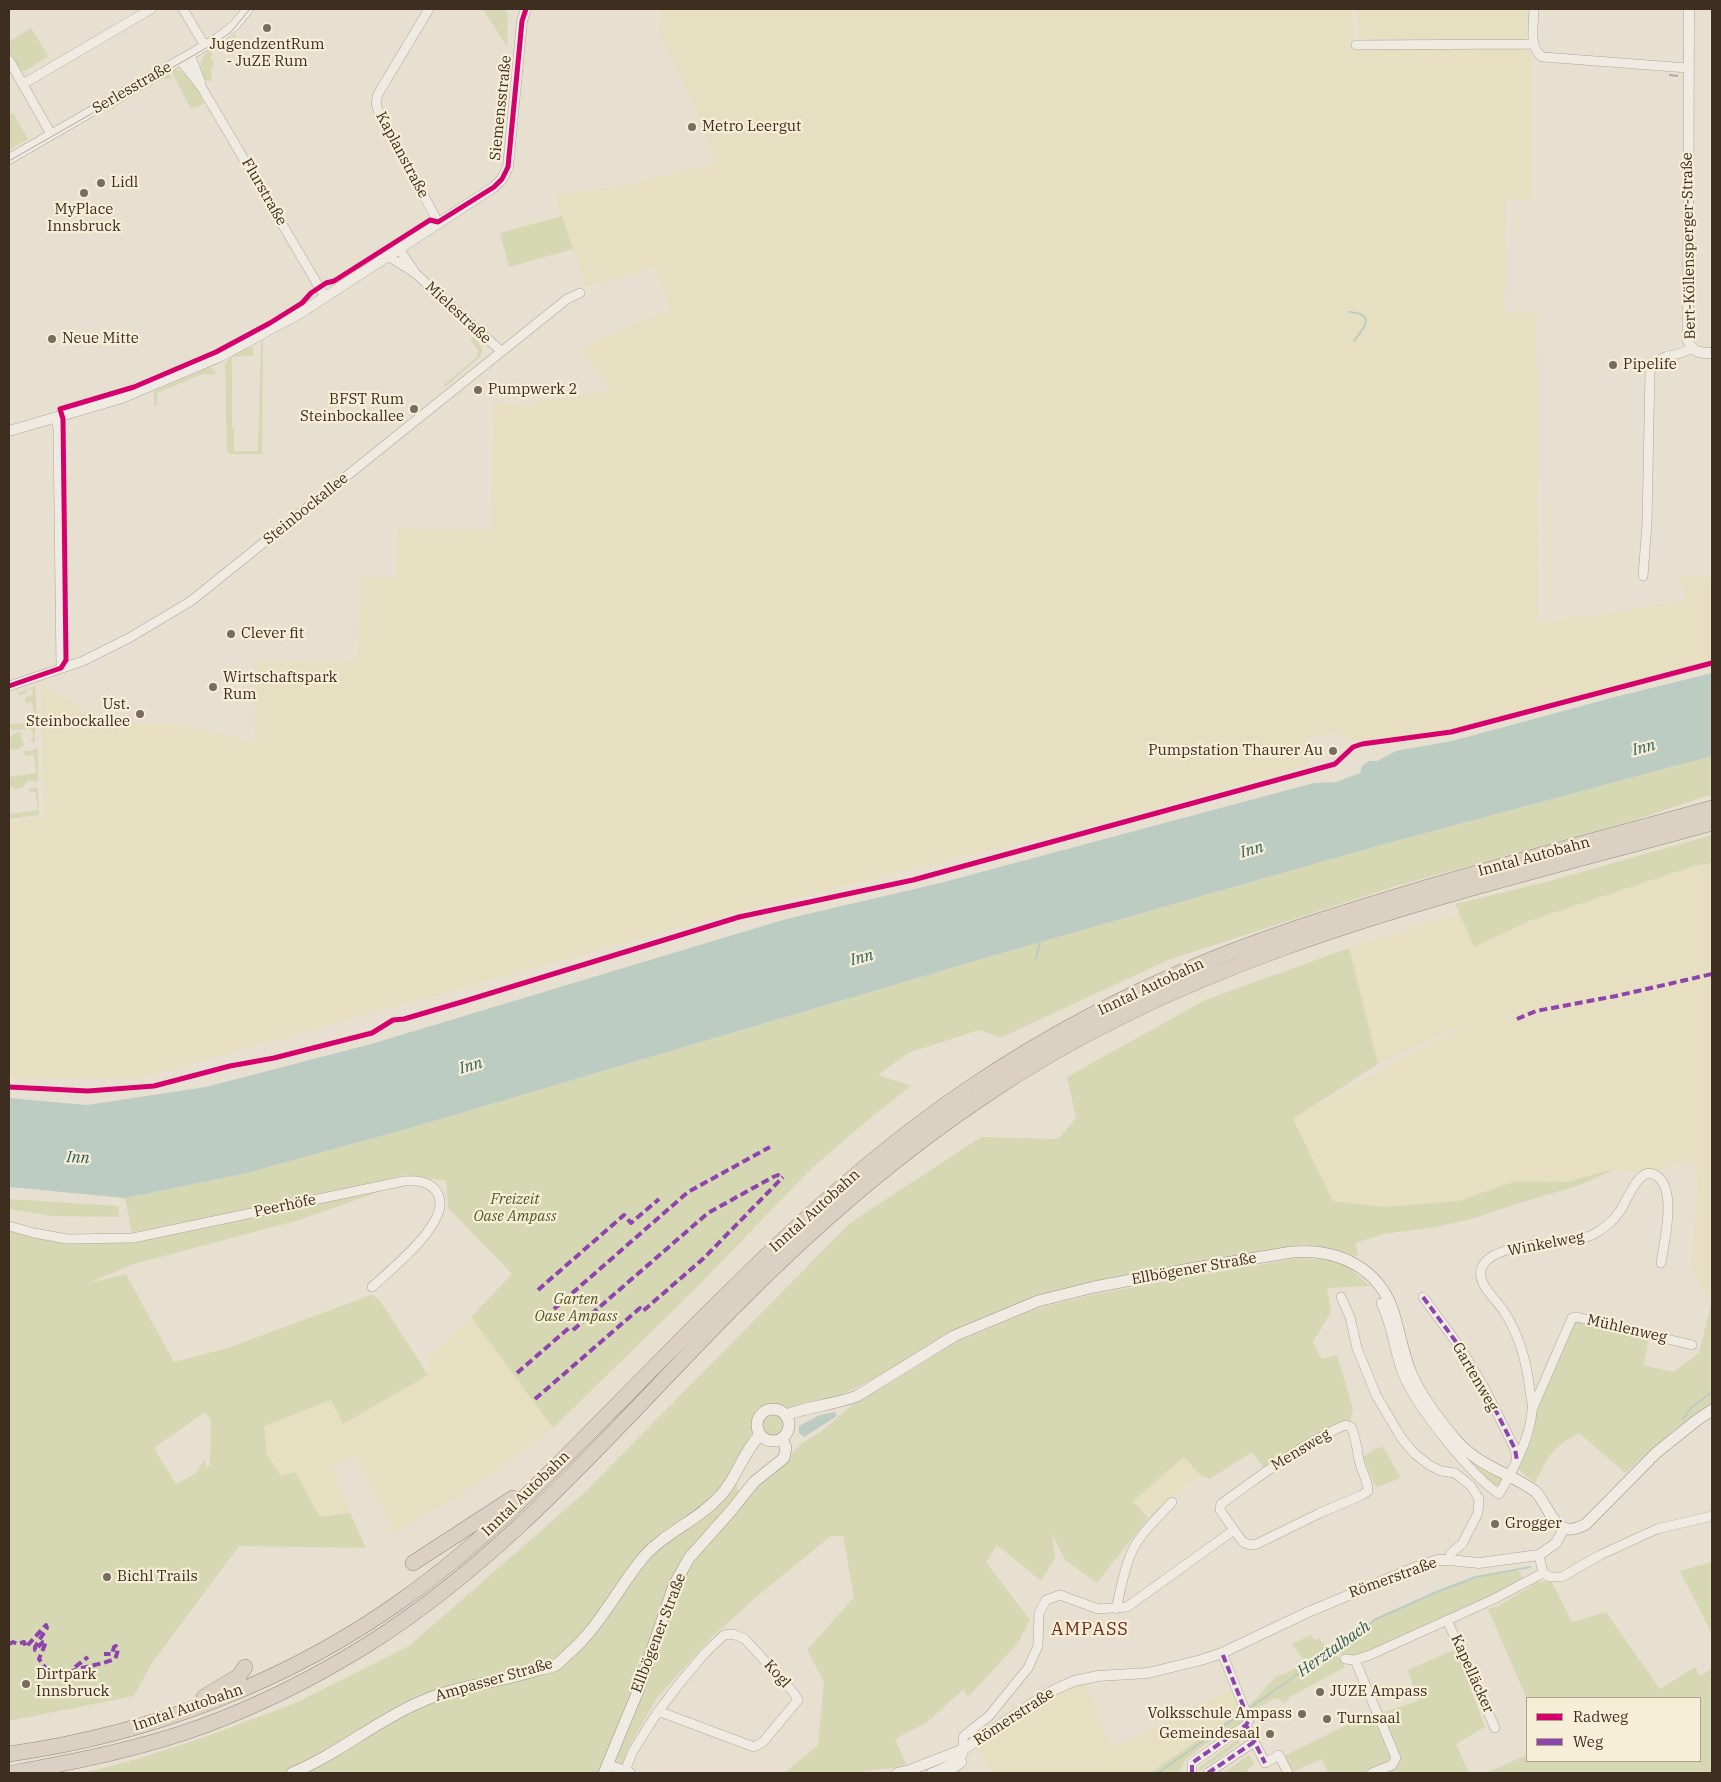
<!DOCTYPE html>
<meta charset="utf-8">
<style>
body{margin:0}
#map{position:relative;width:1721px;height:1782px;overflow:hidden;background:#e7e0d1;font-family:"IBM Plex Serif",serif}
canvas{display:block}
.frame{position:absolute;inset:0;border:10px solid #3d2e20;pointer-events:none}
.legend{position:absolute;left:1526px;top:1697px;width:175px;height:65px;box-sizing:border-box;background:#f7eed8;border:1px solid #ada18e;margin:0;padding:6px 9px;list-style:none;font-size:15px;color:#3d2e20}
.legend li{display:flex;align-items:center;gap:10px;height:25px}
.legend b{width:25px;border:1px solid #ada18e}
</style>
<div id="map">
<canvas width="1721" height="1782"></canvas>
<div class="frame"></div>
<ul class="legend">
<li><b style="height:6px;background:#d6006c"></b>Radweg</li>
<li><b style="height:6px;background:#8e44ad"></b>Weg</li>
</ul>
</div>
<script>
const ctx = document.querySelector('canvas').getContext('2d');
ctx.lineJoin = 'round';
function fill(path, color) {
  ctx.fillStyle = color;
  ctx.fill(path, 'evenodd');
}
function strokePath(path, color, width, dash) {
  ctx.strokeStyle = color;
  ctx.lineWidth = width;
  ctx.lineCap = dash ? 'butt' : 'round';
  ctx.setLineDash(dash || []);
  ctx.stroke(path);
}
function drawText(font, color, halo, rows, align = 'center') {
  ctx.font = font + ' "IBM Plex Serif",serif';
  ctx.lineWidth = 4.5;
  ctx.setLineDash([]);
  ctx.textBaseline = 'middle';
  ctx.strokeStyle = halo;
  ctx.fillStyle = color;
  for (const [text, x, y, turn = 0] of rows) {
    ctx.save();
    ctx.translate(x, y);
    ctx.rotate((+turn || 0) * Math.PI / 180);
    ctx.textAlign = isNaN(turn) ? turn : align;
    if (halo) ctx.strokeText(text, 0, 0);
    ctx.fillText(text, 0, 0);
    ctx.restore();
  }
}
fill(new Path2D(`
 M 661,9 L 1351,9 L 1354,47 L 1521,48 L 1532,55 L 1532,200 L 1506,200 L 1505,312 L 1537,313 L 1538,623 L 1684,601 L 1684,587 L 1676,576 L 1712,577 L 1712,661 L 1448,730 L 1374,741 L 1345,739 L 1332,732 L 1308,738 L 1309,765 L 1114,820 L 706,920 L 140,1078 L 17,1078 L 9,1076 L 9,822 L 44,817 L 41,684 L 75,705 L 99,717 L 130,723 L 171,723 L 237,738 L 249,743 L 251,741 L 254,742 L 257,662 L 358,661 L 360,578 L 396,579 L 397,529 L 491,530 L 493,402 L 531,406 L 536,400 L 561,399 L 610,390 L 580,348 L 670,309 L 655,267 L 586,287 L 554,194 L 610,188 L 716,163 L 699,118 L 659,32 Z
 M 1356,9 L 1530,9 L 1527,47 L 1360,46 Z
 M 1712,863 L 1712,1304 L 1711,1304 L 1691,1266 L 1698,1183 L 1693,1157 L 1685,1162 L 1650,1173 L 1633,1173 L 1617,1168 L 1568,1182 L 1516,1181 L 1459,1201 L 1383,1207 L 1333,1201 L 1293,1118 L 1450,1033 L 1474,1026 L 1450,1030 L 1378,1064 L 1349,948 L 1459,913 L 1474,947 L 1529,921 L 1694,866 Z
 M 471,1317 L 553,1428 L 485,1480 L 395,1533 L 355,1454 L 333,1468 L 350,1513 L 320,1517 L 295,1472 L 281,1477 L 267,1455 L 264,1426 L 331,1400 L 343,1424 L 428,1375 L 428,1357 Z
 M 1184,1457 L 1200,1475 L 1148,1518 L 1133,1501 Z
 M 1085,1682 L 1112,1748 L 1230,1690 L 1241,1713 L 1158,1773 L 994,1773 L 976,1749 L 1040,1703 Z`), '#e6dfc2');
fill(new Path2D(`
 M 483,9 L 506,9 L 508,16 L 507,47 Z
 M 31,28 L 48,56 L 27,70 L 21,71 L 9,51 L 9,42 Z
 M 235,34 L 237,37 L 211,52 L 213,55 L 210,57 L 214,63 L 211,71 L 212,82 L 204,79 C 191,51 219,48 235,34 Z
 M 178,70 C 190,75 200,92 204,104 L 195,108 L 190,107 L 171,71 Z
 M 169,73 L 172,79 L 162,79 L 116,106 L 114,110 L 111,108 L 114,104 Z
 M 13,113 L 28,139 L 9,150 L 9,115 Z
 M 562,216 L 573,249 L 509,267 L 500,233 Z
 M 473,337 C 479,343 484,347 481,356 L 445,387 L 444,385 L 477,357 L 478,349 L 470,340 Z
 M 261,341 L 263,341 L 263,344 L 262,454 L 229,454 L 227,451 L 225,364 C 230,356 243,347 253,347 L 253,356 L 232,357 L 232,428 L 234,428 L 234,451 L 258,451 Z
 M 210,367 L 215,371 L 215,375 L 203,374 L 157,393 L 157,406 L 154,405 L 154,391 Z
 M 35,686 L 37,726 L 35,727 L 35,743 L 30,741 L 34,736 L 30,729 L 14,730 L 9,728 L 9,725 L 35,721 L 32,702 L 25,703 L 25,698 L 26,697 L 33,695 L 33,691 L 29,689 L 25,694 L 19,695 L 17,693 Z
 M 21,731 L 20,736 L 24,745 L 18,749 L 9,750 C 9,740 10,733 21,731 Z
 M 38,748 L 38,782 L 29,780 L 23,787 L 16,789 L 9,785 L 9,770 L 10,777 L 36,773 L 34,755 L 26,756 L 23,751 L 31,751 Z
 M 1712,756 L 1712,794 L 1632,821 L 1396,886 L 1168,960 L 1000,1038 L 979,1030 L 908,1053 L 878,1075 L 911,1086 L 875,1114 L 811,1169 L 695,1289 L 553,1428 L 471,1317 L 512,1274 L 448,1208 L 446,1181 L 406,1175 L 279,1205 L 132,1233 L 125,1198 L 243,1174 L 410,1128 L 1009,951 L 1370,848 Z
 M 35,787 L 38,789 L 39,815 L 9,819 L 9,814 L 38,810 L 35,792 L 29,792 L 28,788 L 32,789 Z
 M 1712,835 L 1712,863 L 1694,866 L 1529,921 L 1474,947 L 1455,904 L 1546,882 Z
 M 1349,948 L 1378,1064 L 1293,1119 L 1333,1201 L 1383,1207 L 1459,1201 L 1516,1181 L 1568,1182 L 1617,1168 L 1580,1185 L 1513,1205 L 1475,1218 L 1431,1228 L 1383,1234 L 1355,1243 L 1358,1255 L 1356,1256 L 1304,1244 L 1194,1264 L 1094,1287 L 954,1336 L 821,1406 L 787,1416 C 799,1439 767,1454 756,1427 L 733,1464 L 738,1491 L 787,1463 L 794,1451 L 802,1443 L 822,1431 L 853,1404 L 894,1381 L 954,1343 L 1038,1308 L 1095,1294 L 1297,1258 L 1322,1259 L 1346,1265 L 1370,1286 L 1327,1288 L 1331,1312 L 1313,1342 L 1321,1359 L 1337,1355 L 1353,1409 L 1350,1422 L 1328,1429 L 1264,1468 L 1252,1452 L 1210,1479 L 1200,1475 L 1184,1457 L 1133,1501 L 1148,1518 L 1097,1583 L 1065,1560 L 1052,1534 L 1055,1558 L 1041,1581 L 997,1545 L 986,1562 L 1030,1620 L 1018,1643 L 968,1697 L 963,1690 L 926,1723 L 895,1739 L 906,1764 L 901,1767 L 848,1773 L 784,1773 L 818,1745 L 824,1682 L 807,1650 L 854,1597 L 843,1536 L 831,1536 L 755,1598 L 710,1639 L 657,1698 L 626,1752 L 628,1773 L 84,1773 L 137,1759 L 202,1738 L 298,1702 L 409,1646 L 584,1493 L 850,1223 L 981,1137 L 1058,1139 L 1076,1118 L 1067,1077 L 1205,1000 Z
 M 393,1187 L 299,1220 L 134,1264 L 86,1284 L 126,1274 L 174,1362 L 225,1349 L 363,1298 L 371,1294 L 381,1302 L 428,1375 L 343,1424 L 331,1400 L 264,1426 L 267,1455 L 281,1476 L 295,1472 L 320,1517 L 350,1513 L 366,1548 L 239,1546 L 152,1663 L 134,1696 L 9,1721 L 9,1231 L 67,1242 L 133,1241 ZM 205,1412 L 211,1420 L 210,1465 L 206,1468 L 205,1459 L 195,1474 L 176,1484 L 154,1448 Z
 M 9,1199 L 118,1206 L 119,1217 L 51,1216 L 9,1209 Z
 M 1711,1304 L 1712,1304 L 1712,1404 L 1675,1429 L 1625,1473 L 1579,1433 C 1553,1448 1548,1455 1535,1483 L 1517,1469 L 1568,1321 L 1586,1317 L 1650,1333 L 1644,1365 L 1673,1372 L 1699,1353 Z
 M 1383,1447 L 1401,1478 L 1377,1487 L 1375,1486 L 1363,1457 L 1375,1449 Z
 M 1470,1462 L 1503,1479 L 1501,1485 L 1493,1486 Z
 M 1712,1562 L 1712,1634 L 1680,1571 Z
 M 1518,1570 L 1523,1578 L 1488,1598 L 1408,1635 L 1355,1656 L 1338,1654 L 1334,1650 L 1376,1619 L 1439,1591 L 1476,1577 Z
 M 1551,1581 L 1572,1622 L 1606,1612 L 1660,1689 L 1695,1667 L 1700,1676 L 1712,1668 L 1712,1773 L 1486,1773 L 1527,1755 L 1527,1761 L 1700,1761 L 1700,1698 L 1527,1699 L 1488,1609 L 1498,1606 L 1538,1582 Z
 M 1311,1635 L 1314,1640 L 1319,1638 C 1327,1648 1340,1655 1345,1667 L 1288,1698 L 1289,1700 L 1283,1703 L 1280,1699 L 1276,1698 L 1247,1713 L 1245,1721 L 1230,1732 L 1227,1728 L 1185,1760 L 1180,1771 L 1181,1773 L 1150,1773 L 1251,1704 L 1275,1677 L 1287,1673 L 1305,1662 L 1292,1644 Z
 M 1456,1649 L 1485,1727 L 1456,1744 L 1469,1773 L 1328,1773 L 1322,1759 L 1292,1772 L 1284,1756 L 1355,1721 L 1418,1701 L 1408,1670 Z
 M 1238,1739 L 1240,1743 L 1200,1771 L 1198,1768 Z
 M 1249,1755 L 1255,1764 L 1247,1769 L 1248,1773 L 1223,1773 Z`), '#d6d7b3');
fill(new Path2D(`
 M 1712,673 L 1712,756 L 1370,848 L 1009,951 L 410,1128 L 243,1174 L 125,1198 L 9,1187 L 9,1098 L 87,1105 L 206,1087 L 371,1044 L 786,919 L 940,883 L 1314,783 L 1336,782 L 1360,773 L 1362,766 L 1369,761 L 1377,761 L 1396,751 L 1452,741 L 1611,698 Z
 M 835,1412 L 837,1416 L 804,1437 L 799,1433 L 799,1426 L 820,1415 Z`), '#bcccc2');
strokePath(new Path2D(`
 M 1349,312 C 1376,314 1365,327 1354,341
 M 1036,958 L 1040,941
 M 1683,1419 L 1691,1408 L 1712,1392
 M 1248,1709 L 1376,1619 L 1439,1591 L 1476,1577 L 1530,1567
 M 1158,1773 L 1242,1713`), '#bcccc2', 2);
const minor = new Path2D(`
 M 183,9 L 205,46
 M 429,9 L 378,94 L 376,102 L 378,110 L 438,222
 M 1534,9 C 1534,24 1528,49 1543,57 L 1688,68
 M 1356,45 L 1534,44
 M 190,55 L 201,83
 M 9,60 L 51,134
 M 180,60 L 202,88 L 325,297
 M 23,84 L 151,9
 M 399,249 L 414,271
 M 388,256 L 415,273 L 501,351
 M 56,417 L 58,429 L 61,668
 M 1643,576 L 1647,524 L 1650,371 C 1664,349 1674,360 1691,348
 M 9,686 L 83,661 L 129,638 L 191,601 L 567,299 L 580,293
 M 9,1226 L 34,1233 L 67,1239 L 133,1238 L 404,1181 C 415,1180 429,1181 436,1191 C 457,1218 390,1270 372,1287
 M 1341,1297 L 1350,1317 L 1357,1348 L 1376,1395 L 1402,1439 L 1415,1454 L 1429,1465 L 1441,1471 L 1455,1473 L 1460,1477 L 1471,1486 L 1479,1499 L 1478,1513 L 1462,1544 L 1451,1553 L 1449,1560
 M 1423,1297 L 1462,1350 L 1485,1389 L 1515,1449 L 1517,1461
 M 1381,1303 C 1392,1325 1394,1350 1402,1372 C 1416,1407 1469,1473 1499,1494 C 1512,1472 1531,1437 1532,1410 C 1533,1404 1531,1397 1530,1391 C 1527,1363 1519,1334 1503,1310 C 1495,1298 1475,1282 1482,1267 C 1494,1240 1567,1247 1592,1235 C 1603,1230 1614,1220 1620,1211 C 1627,1201 1638,1168 1653,1174 C 1679,1184 1664,1242 1661,1263
 M 1532,1410 L 1572,1318 L 1577,1317 L 1692,1345
 M 1539,1555 L 1543,1573 L 1550,1577 L 1562,1577 L 1600,1555 L 1657,1529 L 1712,1516
 M 1116,1609 C 1122,1584 1126,1555 1142,1535 C 1151,1523 1162,1513 1172,1502
 M 1447,1620 L 1495,1728
 M 1345,1659 L 1355,1660 L 1370,1655 L 1494,1599 L 1543,1573
 M 1355,1660 L 1396,1758 L 1392,1765 L 1372,1773
 M 1246,1725 L 1265,1763 L 1279,1755 L 1288,1773
 M 625,1771 L 633,1751 L 657,1713 L 679,1684 L 706,1652 L 724,1635 L 733,1634 L 745,1639 L 793,1692 L 798,1700 L 763,1742 L 754,1747 L 663,1713 L 657,1713
 M 931,1773 C 941,1769 959,1763 963,1753 C 965,1747 961,1742 964,1736 L 989,1716 L 1028,1668 L 1038,1646 L 1039,1613 L 1046,1600 L 1060,1595 L 1098,1609 L 1127,1607 L 1234,1530 C 1242,1540 1243,1547 1257,1544 L 1320,1513 L 1362,1495 L 1368,1491 C 1368,1481 1363,1474 1360,1464 C 1356,1450 1358,1442 1351,1427 L 1346,1425 C 1334,1429 1325,1435 1314,1441 C 1281,1459 1252,1482 1221,1504 L 1220,1510 L 1234,1530
 M 948,1773 L 962,1762
 M 1192,1773 L 1192,1763 L 1246,1725 L 1249,1720 L 1222,1653
 M 1208,1773 L 1254,1742`);
const tertiary = new Path2D(`
 M 1689,9 L 1688,341 C 1693,353 1700,353 1712,353
 M 9,159 L 217,39 L 235,25 L 248,9
 M 9,431 L 122,398 L 219,357 L 302,312 L 494,187 L 502,179 L 508,167 L 522,21 L 526,9
 M 608,1765 L 630,1773
 M 897,1773 L 910,1770 L 964,1749 L 1036,1701 L 1054,1690 L 1074,1681 L 1098,1676 L 1148,1673 L 1201,1660 L 1222,1653 L 1306,1613 L 1411,1569 L 1438,1560 L 1449,1560 L 1479,1563 L 1539,1555 L 1556,1543 L 1564,1528`);
const secondary = new Path2D(`
 M757 1425a16 16 0 1 1 32 0a16 16 0 1 1-32 0Z
 M 786,1415 C 809,1406 834,1405 857,1396 L 954,1336 L 1038,1301 L 1094,1287 L 1195,1268 L 1292,1252 C 1338,1248 1380,1268 1394,1314 C 1400,1334 1403,1354 1411,1373 C 1421,1397 1439,1420 1456,1440 C 1477,1465 1509,1473 1535,1491 C 1552,1509 1554,1542 1586,1524 L 1656,1453 L 1697,1420 L 1712,1410
 M 292,1773 C 343,1752 385,1713 438,1695 C 470,1684 503,1681 534,1671 C 541,1669 550,1668 556,1665 C 560,1662 564,1658 567,1655 C 599,1628 616,1591 642,1559 C 663,1533 698,1521 721,1495 C 737,1477 743,1452 760,1435
 M 604,1773 L 638,1691 L 674,1585 L 689,1558 L 730,1512 L 754,1482 L 784,1458 L 786,1448 L 782,1439`);
const motorway = new Path2D(`
 M 413,1563 L 513,1498
 M 204,1697 L 239,1676 L 245,1667
 M 9,1754 C 151,1734 288,1682 405,1598 C 478,1546 542,1481 605,1417 C 720,1301 831,1182 968,1089 C 1045,1037 1128,993 1215,958 C 1264,938 1315,922 1366,906 C 1480,870 1597,840 1712,808
 M 13,1773 C 78,1761 144,1748 206,1725 C 262,1704 317,1676 367,1645 C 509,1556 617,1425 734,1307 C 811,1229 894,1156 986,1095 C 1203,947 1463,892 1712,823`);
strokePath(minor, '#ada599', 10);
strokePath(tertiary, '#ada599', 11);
strokePath(secondary, '#9c958a', 12);
strokePath(motorway, '#928b80', 16);
strokePath(minor, '#efebe3', 9);
strokePath(tertiary, '#efebe3', 10);
strokePath(secondary, '#efebe3', 11);
strokePath(motorway, '#dad1c2', 15);
strokePath(new Path2D(`
 M 9,161 L 217,42 L 231,32 L 250,9`), '#afaaa2', 1);
strokePath(new Path2D(`
 M 1669,75 L 1685,77`), '#afaaa2', 2, [9, 9]);
strokePath(new Path2D(`
 M 1517,1019 L 1536,1011 L 1616,996 L 1712,974
 M 538,1290 L 624,1215 L 631,1223 L 659,1199
 M 1423,1297 L 1462,1350 L 1485,1389 L 1515,1449 L 1517,1461
 M 554,1309 L 688,1192 L 770,1147
 M 573,1330 L 708,1213 L 773,1177 L 778,1175 L 783,1177
 M 517,1373 L 570,1327
 M 535,1399 L 640,1308 L 643,1311 L 704,1258 L 783,1177
 M 9,1644 L 13,1642 L 17,1644 L 24,1642 L 26,1647 L 46,1625 L 47,1628 L 35,1647 L 35,1650 L 43,1642 L 46,1642 L 39,1659 L 51,1676 L 53,1673 L 59,1677 C 79,1666 94,1667 115,1659 C 117,1654 119,1650 116,1646 L 114,1647 L 112,1654 L 104,1654
 M 75,1667 L 88,1657
 M 1246,1725 L 1265,1763
 M 1192,1773 L 1192,1763 L 1246,1725 L 1249,1720 L 1222,1653
 M 1208,1773 L 1254,1742`), '#8e44ad', 4, [8, 4]);
strokePath(new Path2D(`
 M 9,686 L 61,668 L 66,660 L 63,419 L 60,409 L 134,387 L 216,352 L 270,323 L 302,303 L 311,293 L 326,283 L 334,281 L 430,220 L 438,222 L 494,187 L 502,179 L 508,167 L 522,21 L 526,9
 M 9,1087 L 88,1091 L 154,1086 L 230,1066 L 274,1058 L 372,1033 L 393,1020 L 404,1019 L 465,1001 L 739,917 L 913,880 L 1335,764 L 1353,747 L 1362,744 L 1451,732 L 1712,663`), '#d6006c', 5);
for (const [x, y, r, color] of [
 [267,28,5,"#786c5e"],
 [692,127,5,"#786c5e"],
 [101,183,5,"#786c5e"],
 [84,193,5,"#786c5e"],
 [52,339,5,"#786c5e"],
 [1613,365,5,"#786c5e"],
 [478,390,5,"#786c5e"],
 [414,409,5,"#786c5e"],
 [231,634,5,"#786c5e"],
 [213,687,5,"#786c5e"],
 [140,714,5,"#786c5e"],
 [1333,751,5,"#786c5e"],
 [1495,1524,5,"#786c5e"],
 [107,1577,5,"#786c5e"],
 [26,1684,5,"#786c5e"],
 [1320,1692,5,"#786c5e"],
 [1302,1714,5,"#786c5e"],
 [1327,1719,5,"#786c5e"],
 [1270,1734,5,"#786c5e"]
]) {
  const dot = new Path2D();
  dot.arc(x, y, r, 0, 2 * Math.PI);
  ctx.fillStyle = color;
  ctx.fill(dot);
  strokePath(dot, '#f7eed8', 2);
}
drawText('15px', '#3d2e20', '#f7eed8', [
 ["JugendzentRum",267,45,"center"],
 ["- JuZE Rum",267,62,"center"],
 ["Metro Leergut",702,127],
 ["Lidl",111,183],
 ["MyPlace",84,210,"center"],
 ["Innsbruck",84,227,"center"],
 ["Neue Mitte",62,339],
 ["Pipelife",1623,365],
 ["Pumpwerk 2",488,390],
 ["BFST Rum",404,400,"right"],
 ["Steinbockallee",404,417,"right"],
 ["Clever fit",241,634],
 ["Wirtschaftspark",223,678],
 ["Rum",223,695],
 ["Ust.",130,705,"right"],
 ["Steinbockallee",130,722,"right"],
 ["Pumpstation Thaurer Au",1323,751,"right"],
 ["Grogger",1505,1524],
 ["Bichl Trails",117,1577],
 ["Dirtpark",36,1675],
 ["Innsbruck",36,1692],
 ["JUZE Ampass",1330,1692],
 ["Volksschule Ampass",1292,1714,"right"],
 ["Turnsaal",1337,1719],
 ["Gemeindesaal",1260,1734,"right"]
], 'left');
drawText('15px', '#3d2e20', '#f7eed8', [
 ["Serlesstraße",132,88,-30],
 ["Siemensstraße",501,108,-84],
 ["Kaplanstraße",402,155,62],
 ["Flurstraße",264,192,60],
 ["Bert-Köllensperger-Straße",1689,246,-91],
 ["Mielestraße",458,313,43],
 ["Steinbockallee",306,509,-39],
 ["Inntal Autobahn",1534,857,-15],
 ["Inntal Autobahn",1151,987,-25],
 ["Peerhöfe",285,1206,-12],
 ["Inntal Autobahn",815,1211,-42],
 ["Winkelweg",1546,1244,-11],
 ["Ellbögener Straße",1194,1269,-10],
 ["Mühlenweg",1627,1329,13],
 ["Gartenweg",1475,1377,60],
 ["Mensweg",1301,1450,-31],
 ["Inntal Autobahn",526,1494,-44],
 ["Römerstraße",1393,1578,-20],
 ["Ellbögener Straße",659,1633,-69],
 ["Kogl",777,1674,48],
 ["Kapelläcker",1472,1674,66],
 ["Ampasser Straße",494,1680,-16],
 ["Inntal Autobahn",188,1708,-19],
 ["Römerstraße",1014,1717,-33]
]);
drawText('italic 15px', '#4d5a26', '#f7eed8', [
 ["Freizeit",515,1200],
 ["Oase Ampass",515,1217],
 ["Garten",576,1300],
 ["Oase Ampass",576,1317]
]);
drawText('italic 16px', '#2f5d5a', '#f7eed8', [
 ["Inn",1644,748,-14],
 ["Inn",1252,850,-16],
 ["Inn",862,958,-14],
 ["Inn",471,1066,-16],
 ["Inn",78,1158,3],
 ["Herztalbach",1334,1649,-35]
]);
ctx.letterSpacing = '1px';
drawText('18px', '#6b2e1e', '#f7eed8', [
 ["AMPASS",1090,1630]
]);
ctx.letterSpacing = '0px';
</script>
